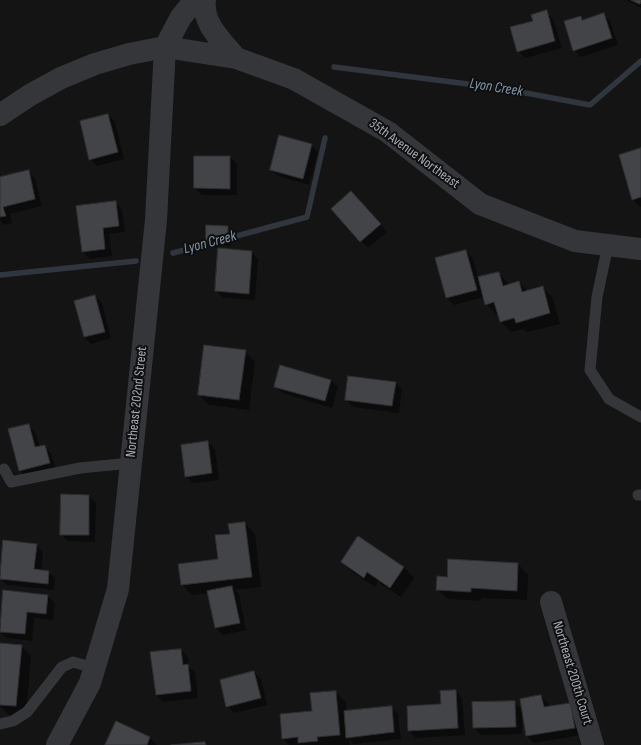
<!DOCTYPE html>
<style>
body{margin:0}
canvas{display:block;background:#141415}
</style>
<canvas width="641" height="745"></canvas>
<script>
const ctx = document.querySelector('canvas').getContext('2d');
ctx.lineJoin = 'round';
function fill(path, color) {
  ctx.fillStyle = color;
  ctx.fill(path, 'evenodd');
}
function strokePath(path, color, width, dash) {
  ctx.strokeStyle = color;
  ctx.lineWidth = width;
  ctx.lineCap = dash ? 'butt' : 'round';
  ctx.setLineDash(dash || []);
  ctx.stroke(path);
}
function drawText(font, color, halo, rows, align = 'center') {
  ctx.font = font + ' "Sofia Sans Condensed",sans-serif';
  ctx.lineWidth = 4;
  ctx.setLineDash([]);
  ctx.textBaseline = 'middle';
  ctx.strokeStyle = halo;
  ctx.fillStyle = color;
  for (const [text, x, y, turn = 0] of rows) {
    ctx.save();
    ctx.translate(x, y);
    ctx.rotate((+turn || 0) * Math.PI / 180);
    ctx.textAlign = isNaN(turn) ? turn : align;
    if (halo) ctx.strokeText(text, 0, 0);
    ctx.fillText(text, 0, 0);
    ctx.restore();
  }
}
fill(new Path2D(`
 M 626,0 L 641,0 L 641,8 Z
 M 546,12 L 553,19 L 562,48 L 525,58 L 518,51 L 534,21 Z
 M 603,14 L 610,21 L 618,45 L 581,57 L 574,50 L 580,17 L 584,20 Z
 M 108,115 L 115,122 L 124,159 L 97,166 L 90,159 Z
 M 311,145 L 318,152 L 309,185 L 278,176 L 271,170 Z
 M 641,149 L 641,206 L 640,207 L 633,200 Z
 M 230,157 L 237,164 L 237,195 L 202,195 L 195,188 Z
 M 28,171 L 35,178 L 42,206 L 10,214 L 12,223 L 4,225 L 0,220 L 0,178 Z
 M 358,199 L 387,232 L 368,248 L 332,209 Z
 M 115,202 L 122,209 L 125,232 L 109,234 L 112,256 L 90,259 L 83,252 Z
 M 228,227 L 231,230 L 231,246 L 210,245 L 207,242 Z
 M 466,251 L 473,258 L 478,278 L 499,273 L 510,285 L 519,282 L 528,291 L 542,287 L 553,298 L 560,324 L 527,332 L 523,329 L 511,332 L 501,322 L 498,314 L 496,314 L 486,304 L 484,297 L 454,305 L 447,298 L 436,259 Z
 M 252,252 L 258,259 L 255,300 L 223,298 L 216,291 Z
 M 95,296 L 102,303 L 111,338 L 91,344 L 84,337 Z
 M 245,351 L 255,362 L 249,410 L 209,405 L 199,395 Z
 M 331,380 L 338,387 L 332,408 L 282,393 L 275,386 Z
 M 395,382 L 402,389 L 399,413 L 353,407 L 346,400 Z
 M 28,425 L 35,432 L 40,447 L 44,446 L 51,453 L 56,470 L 27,478 L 20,471 L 9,430 Z
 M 208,442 L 215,449 L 219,480 L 193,483 L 186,476 Z
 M 89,496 L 96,503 L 95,542 L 68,541 L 61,534 Z
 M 245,523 L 255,534 L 261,587 L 235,590 L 239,594 L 246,630 L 223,635 L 216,628 L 209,593 L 192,595 L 182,585 L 219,560 L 231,534 Z
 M 3,542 L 36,545 L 43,552 L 41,571 L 48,572 L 55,578 L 54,590 L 7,585 L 0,578 Z
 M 448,560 L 518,564 L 528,575 L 527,600 L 481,598 L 481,601 L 448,599 L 437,589 L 448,578 Z
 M 342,562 L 404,567 L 414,578 L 401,597 L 378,582 L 375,587 L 352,572 Z
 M 4,591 L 48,596 L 55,603 L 53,620 L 34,618 L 32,641 L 7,638 L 0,632 Z
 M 0,644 L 21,646 L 31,656 L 26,716 L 9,715 L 0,706 Z
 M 181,650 L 188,657 L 189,667 L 195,672 L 198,698 L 163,702 L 157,695 Z
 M 254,672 L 261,679 L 267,705 L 234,713 L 227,706 Z
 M 456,691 L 462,698 L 465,735 L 416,738 L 409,731 L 442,705 Z
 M 335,692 L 346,702 L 346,711 L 391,707 L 398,714 L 401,739 L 354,744 L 349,739 L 350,745 L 289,745 L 283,739 Z
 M 541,696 L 548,703 L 549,707 L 570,704 L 581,735 L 534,743 L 527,736 L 521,700 Z
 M 514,702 L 522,710 L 522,734 L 481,735 L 474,728 Z
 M 116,722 L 150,738 L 157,745 L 106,745 Z`), '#0007');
strokePath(new Path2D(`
 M 334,67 L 499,88 L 590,105 L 641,61
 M 173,253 L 307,217 L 325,138
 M 0,275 L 136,261`), '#2f363d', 5.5);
const building = new Path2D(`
 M 631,0 L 641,0 L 641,2 L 640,4 Z
 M 547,10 L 555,41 L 517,52 L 510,27 L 533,21 L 531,15 Z
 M 604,13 L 612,38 L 573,51 L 564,21 L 581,16 L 582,20 Z
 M 108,114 L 118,152 L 89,160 L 80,121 Z
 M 279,135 L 312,144 L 303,179 L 270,170 Z
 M 641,148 L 641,197 L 632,200 L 619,155 Z
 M 194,156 L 230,156 L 230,189 L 194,188 Z
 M 29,170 L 35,199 L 3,207 L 6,216 L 0,217 L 0,177 Z
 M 351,191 L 381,224 L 360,242 L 331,209 Z
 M 116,201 L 119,226 L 103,228 L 105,249 L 82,252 L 76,206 Z
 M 206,225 L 228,226 L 228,243 L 206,242 Z
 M 218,248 L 252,251 L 249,294 L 215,291 Z
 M 466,250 L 477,290 L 446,298 L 435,258 Z
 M 499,272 L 503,286 L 519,281 L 522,292 L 543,286 L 550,313 L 516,323 L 514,318 L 500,322 L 494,302 L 485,305 L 478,277 Z
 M 95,295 L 105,332 L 84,337 L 74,301 Z
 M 204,345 L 246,350 L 239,400 L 198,395 Z
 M 280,365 L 331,380 L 325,401 L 274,387 Z
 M 348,376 L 396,382 L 392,406 L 345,400 Z
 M 29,424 L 35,447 L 45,445 L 50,463 L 19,471 L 8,429 Z
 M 208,441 L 212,473 L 185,477 L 181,445 Z
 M 61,494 L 89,495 L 89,535 L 60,535 Z
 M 245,522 L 252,577 L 181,585 L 178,564 L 218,559 L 215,535 L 230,534 L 228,524 Z
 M 358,536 L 404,567 L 390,588 L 367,572 L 364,578 L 341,562 Z
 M 3,540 L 37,544 L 34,569 L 49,571 L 48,584 L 0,579 Z
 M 448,559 L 518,563 L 517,591 L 471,588 L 471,592 L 436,590 L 437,576 L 447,577 Z
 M 232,586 L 240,623 L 215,628 L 207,591 Z
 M 3,590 L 48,595 L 46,614 L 27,612 L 25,634 L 0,632 Z
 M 0,643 L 22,645 L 16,706 L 0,705 Z
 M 181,649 L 183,665 L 188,664 L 191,691 L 156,695 L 150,652 Z
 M 254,671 L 261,698 L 226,707 L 220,680 Z
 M 456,690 L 458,728 L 408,731 L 407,706 L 441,704 L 440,691 Z
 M 336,691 L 340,735 L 317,737 L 318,741 L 298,743 L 298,737 L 282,739 L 280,714 L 312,711 L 310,693 Z
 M 541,695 L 544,707 L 570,703 L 575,728 L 526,736 L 520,699 Z
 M 515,701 L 516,727 L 473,728 L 472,702 Z
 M 392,706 L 394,732 L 346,738 L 344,711 Z
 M 116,721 L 150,737 L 147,745 L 105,745 Z
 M 205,742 L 206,745 L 171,745 Z`);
fill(building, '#434448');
strokePath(building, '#2e2e31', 1);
strokePath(new Path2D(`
 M 608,245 L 597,297 L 590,370 L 609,399 L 641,417
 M 4,469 L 11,482 L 80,468 L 131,463
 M 638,495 L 641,495
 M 0,724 L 13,721 L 27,712 L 62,667 L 73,662 L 94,668`), '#35363a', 11);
strokePath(new Path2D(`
 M 551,602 L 593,745
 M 57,745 L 90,683 L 118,589 L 156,220 L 165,47`), '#35363a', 22);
strokePath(new Path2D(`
 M 205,0 C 202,24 222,41 236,58
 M 165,47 L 181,17 L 195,0
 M 0,115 L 30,95 L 61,78 L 95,64 L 129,54 L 165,47 L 236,58 L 294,79 L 388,132 L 480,204 L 575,241 L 641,249`), '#35363a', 22);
drawText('14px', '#a7abb4', '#0f0f10', [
 ["35th Avenue Northeast",414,154,36],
 ["Northeast 202nd Street",137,402,-84],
 ["Northeast 200th Court",572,673,73]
]);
drawText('italic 15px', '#8297ab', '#0f0f10', [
 ["Lyon Creek",496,88,9],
 ["Lyon Creek",210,243,-15]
]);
</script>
